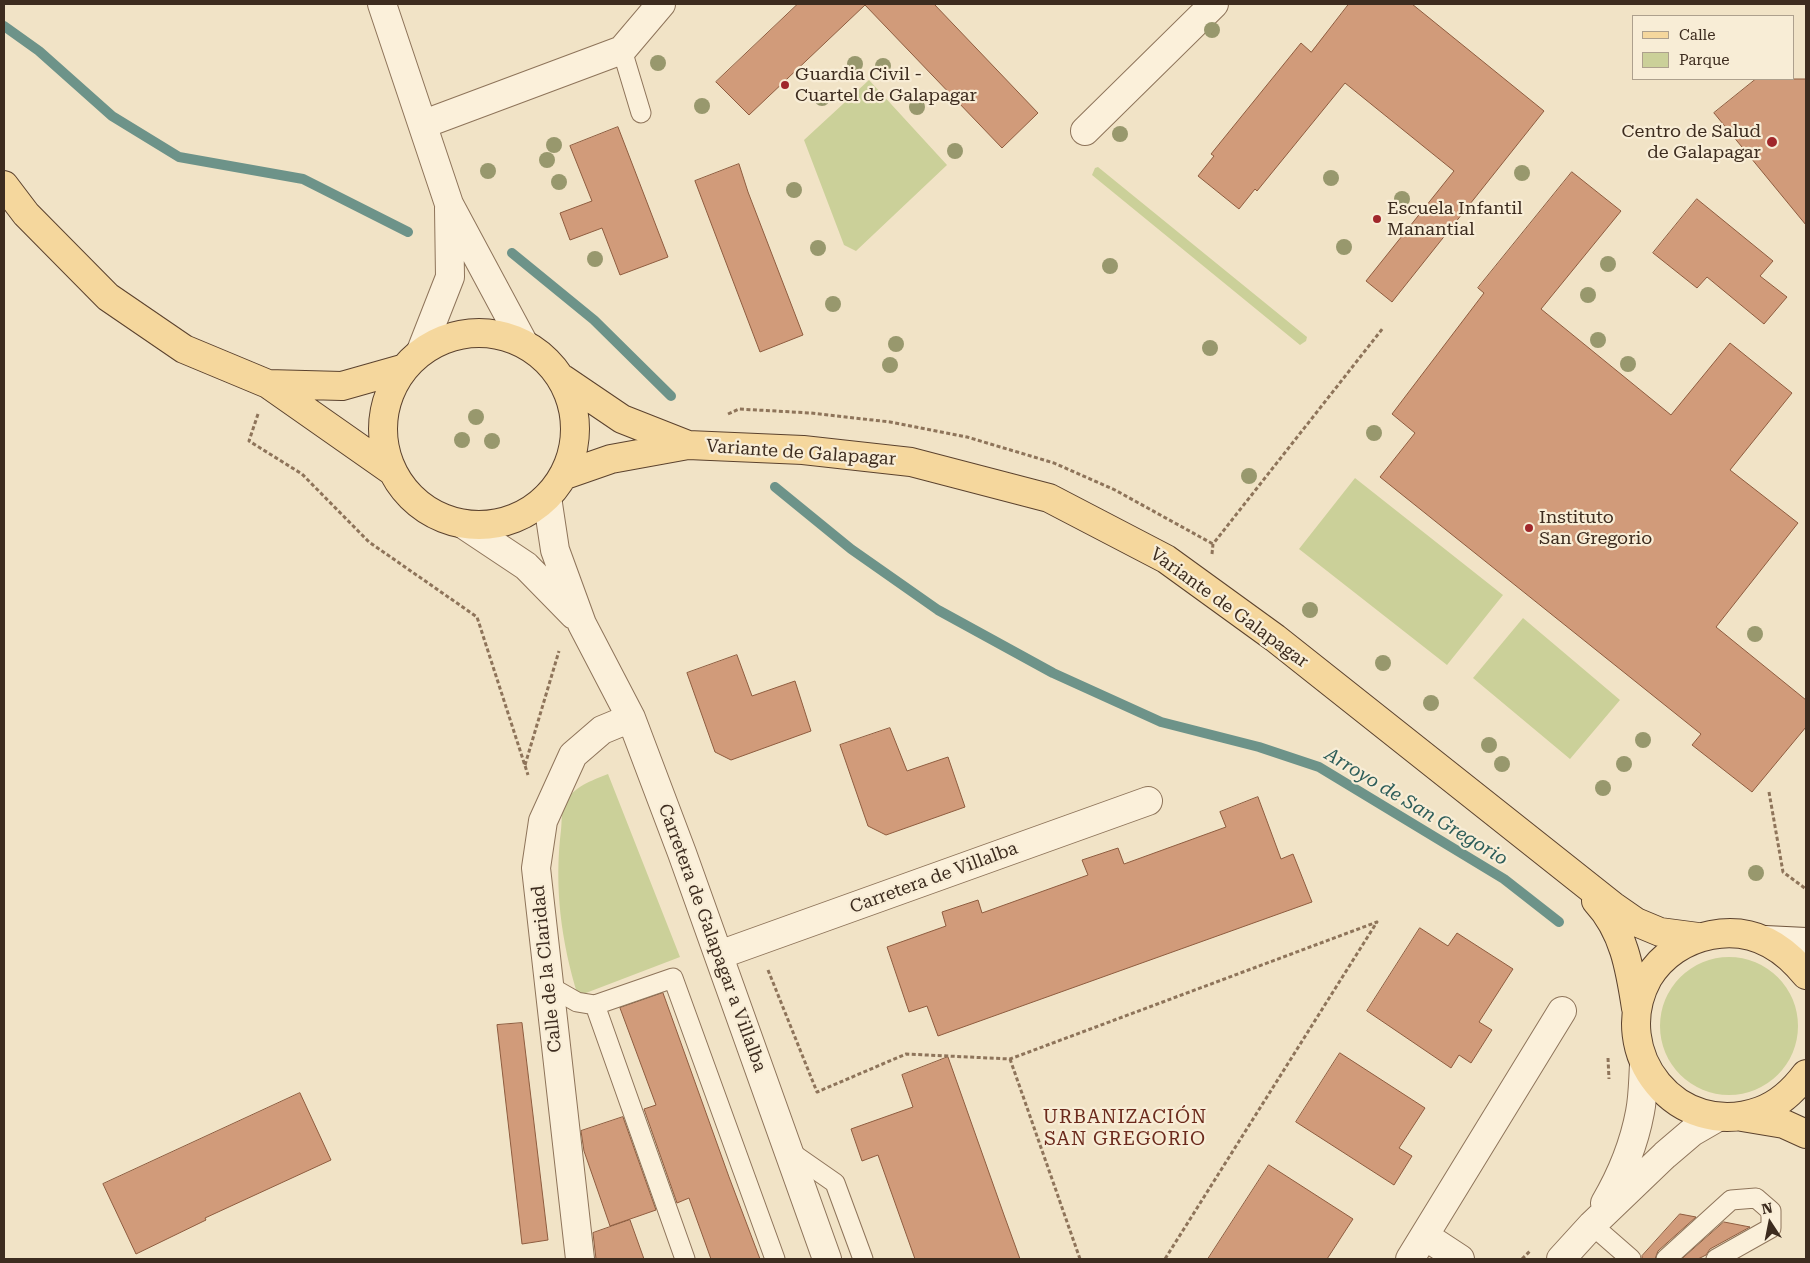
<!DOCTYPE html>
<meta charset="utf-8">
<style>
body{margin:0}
#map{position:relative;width:1810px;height:1263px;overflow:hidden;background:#f1e3c6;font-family:"Roboto Serif",serif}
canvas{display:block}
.frame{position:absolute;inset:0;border:5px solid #3d2c1f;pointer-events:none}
.legend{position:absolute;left:1632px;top:15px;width:162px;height:65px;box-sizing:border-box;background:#f8edd6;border:1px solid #ada08d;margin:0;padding:6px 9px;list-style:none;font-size:15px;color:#3d2c1f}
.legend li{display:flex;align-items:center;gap:10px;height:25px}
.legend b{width:25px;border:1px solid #ada08d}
.north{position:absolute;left:1745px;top:1198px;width:50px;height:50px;-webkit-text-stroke:4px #f8edd6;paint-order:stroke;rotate:349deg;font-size:14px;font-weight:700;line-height:20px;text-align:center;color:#3d2c1f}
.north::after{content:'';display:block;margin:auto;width:18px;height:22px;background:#3d2c1f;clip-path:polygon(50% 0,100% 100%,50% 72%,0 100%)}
</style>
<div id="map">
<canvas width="1810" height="1263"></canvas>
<div class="frame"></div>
<ul class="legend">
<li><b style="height:6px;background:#f5d79d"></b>Calle</li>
<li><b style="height:14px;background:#cbd099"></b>Parque</li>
</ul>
<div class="north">N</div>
</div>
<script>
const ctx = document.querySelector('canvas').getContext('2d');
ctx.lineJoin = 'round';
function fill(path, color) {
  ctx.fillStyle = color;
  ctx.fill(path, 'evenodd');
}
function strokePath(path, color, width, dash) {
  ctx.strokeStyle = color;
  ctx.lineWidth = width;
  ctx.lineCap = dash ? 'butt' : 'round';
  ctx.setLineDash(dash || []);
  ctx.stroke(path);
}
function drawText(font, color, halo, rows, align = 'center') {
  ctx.font = font + ' "Roboto Serif",serif';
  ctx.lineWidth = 4.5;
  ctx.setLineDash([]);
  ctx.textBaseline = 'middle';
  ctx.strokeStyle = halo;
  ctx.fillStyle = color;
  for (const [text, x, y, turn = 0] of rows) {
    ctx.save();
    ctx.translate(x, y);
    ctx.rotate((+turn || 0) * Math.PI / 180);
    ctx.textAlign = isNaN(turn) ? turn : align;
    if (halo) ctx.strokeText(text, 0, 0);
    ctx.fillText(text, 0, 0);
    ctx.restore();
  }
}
fill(new Path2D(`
 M 869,80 L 947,165 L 856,251 L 844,245 L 804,140 Z
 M 1098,167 L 1307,337 L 1306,341 L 1300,345 L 1092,175 L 1095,168 Z
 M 1355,478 L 1503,595 L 1447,665 L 1299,549 Z
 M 1523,618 L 1620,700 L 1570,759 L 1473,678 Z
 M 608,774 L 680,957 L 578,996 C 561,941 554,887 561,830 C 562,822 561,810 565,803 C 574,786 591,781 608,774 Z
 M1660 1026a69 69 0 1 1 138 0a69 69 0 1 1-138 0Z`), '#cbd099');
strokePath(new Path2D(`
 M 4,26 L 39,51 L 112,116 L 179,157 L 303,179 L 408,232
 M 512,253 L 594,320 L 671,396
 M 775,487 L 851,549 L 938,610 L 1053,673 L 1161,722 L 1259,747 L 1319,767 L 1504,879 L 1559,922`), '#6d9389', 10);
const building = new Path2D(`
 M 798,4 L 934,4 L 1038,113 L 1002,148 L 865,5 L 749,115 L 716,82 Z
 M 1349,4 L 1412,4 L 1544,111 L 1392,302 L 1366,281 L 1454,171 L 1345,83 L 1257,191 L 1255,189 L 1239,209 L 1198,176 L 1214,156 L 1211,154 L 1301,43 L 1311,52 Z
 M 1756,79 L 1806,79 L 1806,225 L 1714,113 Z
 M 618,127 L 668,257 L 620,275 L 602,228 L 570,240 L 560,213 L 592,201 L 570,146 Z
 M 739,164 L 748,192 L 803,335 L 760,352 L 695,181 Z
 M 1572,172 L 1621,211 L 1541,309 L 1671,415 L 1730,343 L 1792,393 L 1730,470 L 1798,523 L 1716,627 L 1806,700 L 1806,727 L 1752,792 L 1692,745 L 1701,734 L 1380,477 L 1415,433 L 1392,414 L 1484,293 L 1478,288 Z
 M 1697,199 L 1773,261 L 1760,276 L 1787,297 L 1764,324 L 1707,277 L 1697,288 L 1653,253 Z
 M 737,655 L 752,696 L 795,681 L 811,731 L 731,760 L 715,752 L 687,673 Z
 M 890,728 L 907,771 L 948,757 L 965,807 L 886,835 L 868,826 L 840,745 Z
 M 1258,797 L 1281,859 L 1293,854 L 1312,902 L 938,1036 L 927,1006 L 909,1012 L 887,947 L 946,926 L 942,912 L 978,900 L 982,913 L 1088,875 L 1082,860 L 1118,848 L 1124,864 L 1226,827 L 1220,812 Z
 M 1420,928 L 1448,946 L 1457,933 L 1513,969 L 1479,1022 L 1492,1030 L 1471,1063 L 1459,1055 L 1451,1068 L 1367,1011 Z
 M 663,993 L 729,1177 L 760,1259 L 711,1259 L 689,1198 L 677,1203 L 644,1109 L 656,1105 L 620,1008 Z
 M 522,1023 L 548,1240 L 522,1244 L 497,1025 Z
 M 1340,1053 L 1425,1108 L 1399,1148 L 1412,1156 L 1394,1185 L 1296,1122 Z
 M 948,1057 L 1004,1215 L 1020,1259 L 915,1259 L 878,1155 L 862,1161 L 851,1129 L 913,1107 L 902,1075 Z
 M 300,1093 L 331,1160 L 205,1218 L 206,1220 L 136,1254 L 103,1184 Z
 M 623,1117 L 656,1210 L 610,1226 L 584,1151 L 581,1131 Z
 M 1269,1165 L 1353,1219 L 1327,1259 L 1208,1259 Z
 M 1680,1214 L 1696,1217 L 1658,1251 L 1655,1259 L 1642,1259 L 1642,1256 Z
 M 630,1220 L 644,1259 L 596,1259 L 593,1233 Z
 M 1724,1222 L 1750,1227 L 1710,1249 L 1706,1255 L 1698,1259 L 1682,1259 Z`);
fill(building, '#d19b7a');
strokePath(building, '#8e5c3f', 1);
const service = new Path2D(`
 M 622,50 L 641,113
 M 549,986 L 577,1002 L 595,1005 L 673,978 L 775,1259
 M 595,1005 L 685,1259
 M 789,1151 L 835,1183 L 863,1259
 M 1592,1225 L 1631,1259
 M 1666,1259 L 1731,1200 L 1756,1198 L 1771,1211 L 1771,1228 L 1716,1259`);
const minor = new Path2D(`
 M 424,124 L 622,50 L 661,4
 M 1085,131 L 1214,4
 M 547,497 L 555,550 L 582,624 L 631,718 L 682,853 L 827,1259
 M 463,524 L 526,566 L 574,615
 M 719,955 L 1148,801
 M 1605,1203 C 1622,1174 1634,1144 1640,1112 C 1643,1097 1643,1081 1644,1065
 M 1425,1236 L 1460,1259
 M 580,1259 L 536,868 L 543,821 L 573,755 L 602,730 L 631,718
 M 1410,1259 L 1562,1011
 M 1561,1259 L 1592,1225 L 1665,1155 L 1692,1132 L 1718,1117`);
const tertiary = new Path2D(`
 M 382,4 L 449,204 L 523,342
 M 421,351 L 450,277 L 449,208`);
const secondary = new Path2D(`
 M 1765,940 L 1806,942`);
const primary = new Path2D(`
 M 4,185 L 26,214 L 108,297 L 184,349 L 268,384 L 392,471
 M383 429a96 96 0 1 1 192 0a96 96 0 1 1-192 0Z
 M 563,379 L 622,419 L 688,445
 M 268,384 L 342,386 L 402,369
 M 565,475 L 611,459 L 688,445 L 803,450 L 911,462 L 1049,498 L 1166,559 L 1275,638 L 1613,906 L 1636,922 L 1660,932 L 1698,937
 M 1596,901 C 1624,931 1630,969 1636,1008
 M 1806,975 C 1782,945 1751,927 1711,935 C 1685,940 1662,955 1648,978 C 1607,1053 1678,1141 1760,1111 C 1780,1104 1794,1090 1806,1074
 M 1742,1117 L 1784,1124 L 1806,1134`);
strokePath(service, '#8e745a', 21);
strokePath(minor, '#8e745a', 30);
strokePath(tertiary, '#8e745a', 30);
strokePath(secondary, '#70553d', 30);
strokePath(primary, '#5b422e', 30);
strokePath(new Path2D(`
 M 258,414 L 249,441 L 302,474 L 369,542 L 477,617 L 528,775
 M 728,414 L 739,409 L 811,413 L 890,422 L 967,437 L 1054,463 L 1115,490 L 1213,544
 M 1212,554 L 1213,544 L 1383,328
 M 525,765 L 559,651
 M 1769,792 L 1783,872 L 1806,889
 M 768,970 L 817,1092 L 906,1054 L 1010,1059 L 1377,922 L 1165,1259
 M 1608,1058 L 1609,1079
 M 1010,1059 L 1080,1259
 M 1522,1259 L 1530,1251`), '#8e745a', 3, [4, 2.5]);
strokePath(service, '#fbf0da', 19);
strokePath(minor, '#fbf0da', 28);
strokePath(tertiary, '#fbf0da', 28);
strokePath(secondary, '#fbf0da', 28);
strokePath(primary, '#f5d79d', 28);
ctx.fillStyle = '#98986d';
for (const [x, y] of [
 [1212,30],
 [658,63],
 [855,64],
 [883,66],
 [822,98],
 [702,106],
 [917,107],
 [1120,134],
 [554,145],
 [955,151],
 [547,160],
 [488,171],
 [1522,173],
 [1331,178],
 [559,182],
 [794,190],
 [1402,199],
 [1344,247],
 [818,248],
 [595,259],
 [1608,264],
 [1110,266],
 [1588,295],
 [833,304],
 [1598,340],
 [896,344],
 [1210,348],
 [1628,364],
 [890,365],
 [476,417],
 [1374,433],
 [462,440],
 [492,441],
 [1249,476],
 [1310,610],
 [1755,634],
 [1383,663],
 [1431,703],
 [1643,740],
 [1489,745],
 [1502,764],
 [1624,764],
 [1603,788],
 [1756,873]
]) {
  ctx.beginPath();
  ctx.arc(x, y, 8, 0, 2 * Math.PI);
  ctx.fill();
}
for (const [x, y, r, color] of [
 [785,85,5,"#a0272b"],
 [1772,142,6,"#a0272b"],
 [1377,219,5,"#a0272b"],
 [1529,528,5,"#a0272b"]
]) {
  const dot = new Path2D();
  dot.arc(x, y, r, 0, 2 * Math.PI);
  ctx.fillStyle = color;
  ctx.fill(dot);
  strokePath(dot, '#f8edd6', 2);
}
drawText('18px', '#3d2c1f', '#f8edd6', [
 ["Guardia Civil -",795,75],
 ["Cuartel de Galapagar",795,96],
 ["Centro de Salud",1761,132,"right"],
 ["de Galapagar",1761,153,"right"],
 ["Escuela Infantil",1387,209],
 ["Manantial",1387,230],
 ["Instituto",1539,518],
 ["San Gregorio",1539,539]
], 'left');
drawText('18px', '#3d2c1f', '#f8edd6', [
 ["Variante de Galapagar",801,453,4],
 ["Variante de Galapagar",1229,608,36],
 ["Carretera de Villalba",934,878,-20],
 ["Carretera de Galapagar a Villalba",712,938,70],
 ["Calle de la Claridad",547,969,-96]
]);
drawText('italic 19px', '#2d5d59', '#f8edd6', [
 ["Arroyo de San Gregorio",1416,807,31]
]);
ctx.letterSpacing = '1px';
drawText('19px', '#6c2a1c', '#f8edd6', [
 ["URBANIZACIÓN",1125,1117],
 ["SAN GREGORIO",1125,1139]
]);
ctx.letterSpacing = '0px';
</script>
